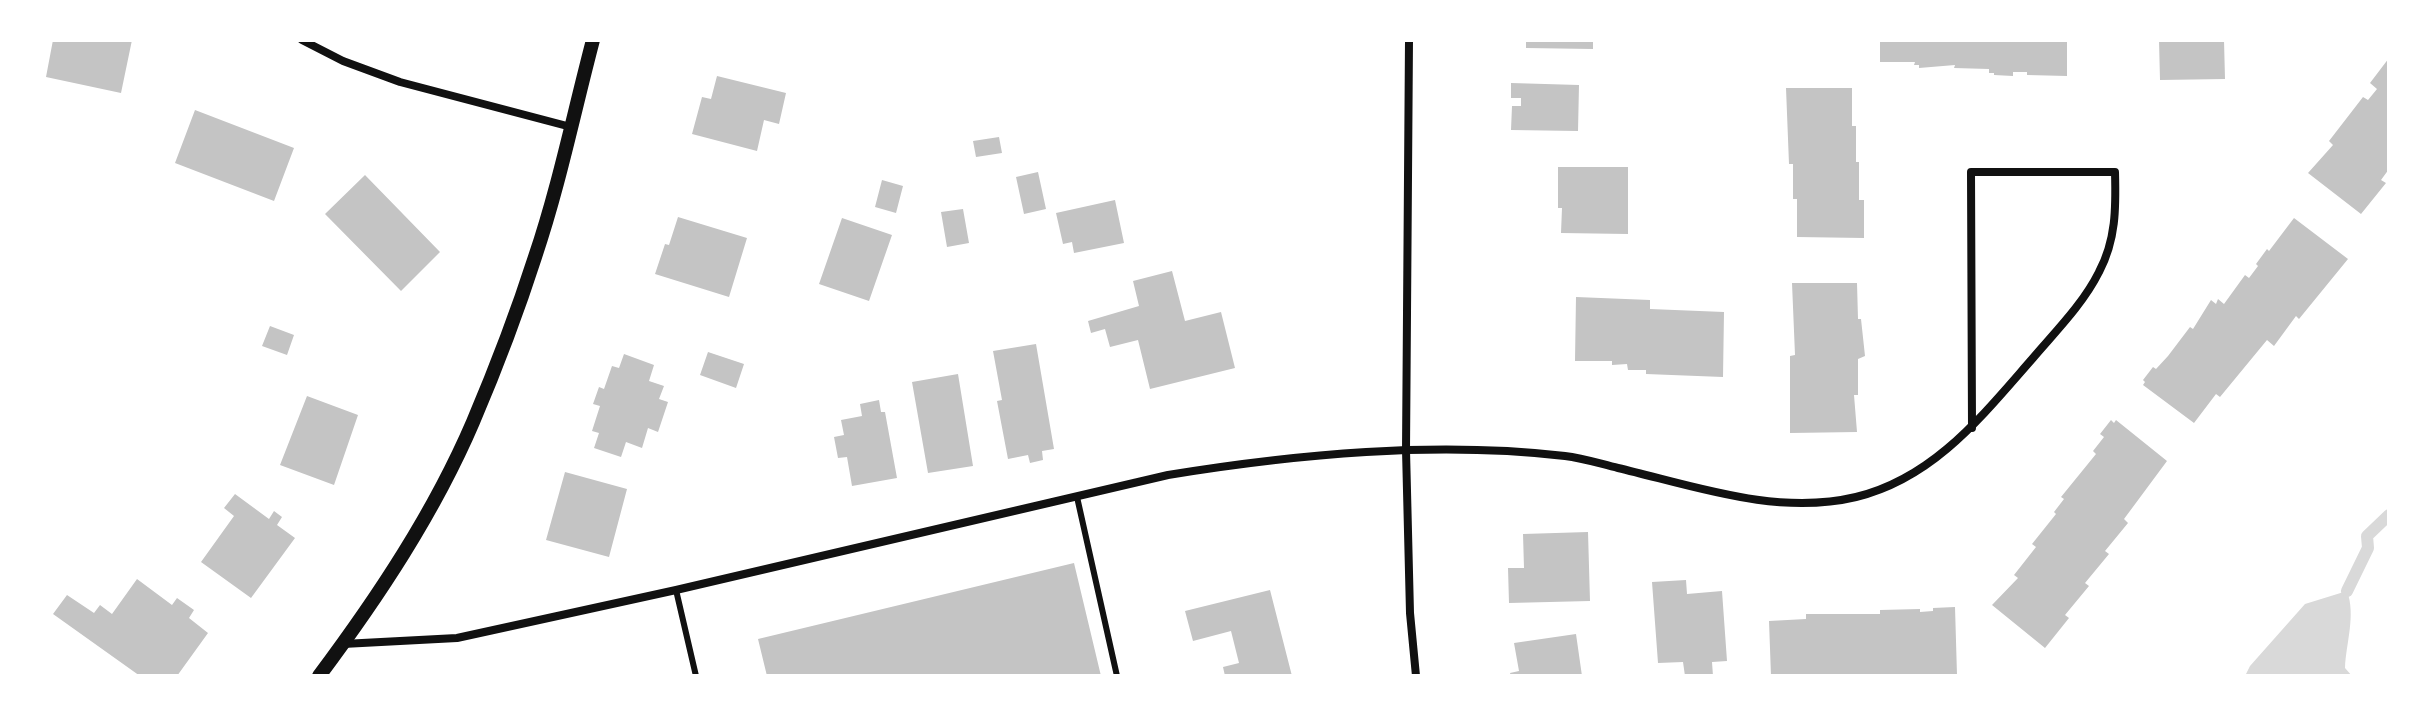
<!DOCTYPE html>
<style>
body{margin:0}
#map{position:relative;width:2429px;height:716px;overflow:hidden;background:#fff;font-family:"Zilla Slab",serif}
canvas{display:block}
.frame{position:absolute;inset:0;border:42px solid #fff;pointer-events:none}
</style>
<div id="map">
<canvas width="2429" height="716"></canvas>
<div class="frame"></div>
</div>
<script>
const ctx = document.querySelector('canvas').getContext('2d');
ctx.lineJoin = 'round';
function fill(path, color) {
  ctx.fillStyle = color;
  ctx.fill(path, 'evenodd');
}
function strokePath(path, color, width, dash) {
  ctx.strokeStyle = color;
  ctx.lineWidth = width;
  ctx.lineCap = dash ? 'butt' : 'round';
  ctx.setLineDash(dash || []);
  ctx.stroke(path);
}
fill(new Path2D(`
 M 2347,591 C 2356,615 2346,643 2345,668 L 2352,676 L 2245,676 L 2250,666 L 2305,604 Z`), '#d9d9d9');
strokePath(new Path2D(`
 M 2347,591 L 2368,548 L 2367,536 L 2389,515`), '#d9d9d9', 12);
fill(new Path2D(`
 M 53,40 L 132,40 L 121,93 L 46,77 Z
 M 1526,40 L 1593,40 L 1593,49 L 1526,48 Z
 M 1880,40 L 2067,40 L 2067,76 L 2027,75 L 2027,72 L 2013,72 L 2013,76 L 1994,75 L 1994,73 L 1989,73 L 1989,69 L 1954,68 L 1955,65 L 1919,68 L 1919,65 L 1914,65 L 1915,62 L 1880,62 Z
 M 2159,40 L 2224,40 L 2225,79 L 2160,80 Z
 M 2389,58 L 2389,169 L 2381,180 L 2386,183 L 2361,214 L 2308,173 L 2333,145 L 2329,141 L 2363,97 L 2368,100 L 2377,89 L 2370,83 Z
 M 717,76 L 786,93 L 779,124 L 764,120 L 757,151 L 692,134 L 702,97 L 711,99 Z
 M 1511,83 L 1579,85 L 1578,131 L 1511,130 L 1512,106 L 1521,106 L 1521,98 L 1511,98 Z
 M 1786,88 L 1852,88 L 1852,126 L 1856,126 L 1856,162 L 1859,162 L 1859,200 L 1864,200 L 1864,238 L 1797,237 L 1797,199 L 1793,199 L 1793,164 L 1789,164 Z
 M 195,110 L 294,148 L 274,201 L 175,163 Z
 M 999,137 L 1002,153 L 976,157 L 973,141 Z
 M 1558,167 L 1628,167 L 1628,234 L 1561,233 L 1562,208 L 1558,208 Z
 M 1038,172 L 1046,209 L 1024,214 L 1016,177 Z
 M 365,175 L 440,252 L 401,291 L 325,214 Z
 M 882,180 L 903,186 L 896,213 L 875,207 Z
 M 1115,200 L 1124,243 L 1074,253 L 1072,242 L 1063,244 L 1056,213 Z
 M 963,209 L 969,243 L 947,247 L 941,212 Z
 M 678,217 L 747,238 L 729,297 L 655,274 L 665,244 L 669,245 Z
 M 842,218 L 892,235 L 869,301 L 819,284 Z
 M 2294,218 L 2348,259 L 2299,319 L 2296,316 L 2274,346 L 2267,340 L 2220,397 L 2216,394 L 2194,423 L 2143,385 L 2145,382 L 2143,380 L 2153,367 L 2156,369 L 2168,356 L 2190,327 L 2193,329 L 2211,300 L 2216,304 L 2218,299 L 2224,304 L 2245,275 L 2249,278 L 2258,266 L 2256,264 L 2267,249 L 2269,251 Z
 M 1172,271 L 1185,321 L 1221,312 L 1235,368 L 1150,389 L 1138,340 L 1110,347 L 1105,329 L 1091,333 L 1088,321 L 1139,306 L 1133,281 Z
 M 1792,283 L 1857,283 L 1858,319 L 1861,319 L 1865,356 L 1858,359 L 1858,395 L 1854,395 L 1857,432 L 1790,433 L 1790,356 L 1795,355 Z
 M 1576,297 L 1650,300 L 1650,309 L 1724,312 L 1723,377 L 1646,374 L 1646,370 L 1628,370 L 1627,364 L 1612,365 L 1612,361 L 1575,361 Z
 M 270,326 L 294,335 L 287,355 L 262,346 Z
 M 1036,344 L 1054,449 L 1042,451 L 1043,460 L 1030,463 L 1028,455 L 1008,459 L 997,401 L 1002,400 L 993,351 Z
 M 708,352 L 744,364 L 736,388 L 700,375 Z
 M 624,354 L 654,365 L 649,381 L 664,386 L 659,399 L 668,402 L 658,432 L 648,428 L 642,448 L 626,442 L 621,457 L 594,448 L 599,433 L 592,431 L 600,406 L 593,404 L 599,387 L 604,389 L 612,366 L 619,368 Z
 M 958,374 L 973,466 L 928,473 L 912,382 Z
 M 307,396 L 358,415 L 334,485 L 280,465 Z
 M 879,400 L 881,412 L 885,412 L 897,478 L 852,486 L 847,457 L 838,458 L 834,437 L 844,435 L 841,420 L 862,416 L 860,404 Z
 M 2111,420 L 2114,423 L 2116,420 L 2167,461 L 2124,519 L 2128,523 L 2105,551 L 2109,554 L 2085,583 L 2089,586 L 2065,615 L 2069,618 L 2045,648 L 1992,605 L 2018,578 L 2014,575 L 2036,547 L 2032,544 L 2056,514 L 2054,512 L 2064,499 L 2061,497 L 2096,454 L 2093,451 L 2104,437 L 2100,434 Z
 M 565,472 L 627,489 L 609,557 L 546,540 Z
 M 235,494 L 269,519 L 274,511 L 282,517 L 277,525 L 295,538 L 251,598 L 201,562 L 234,516 L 224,508 Z
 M 1588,532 L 1590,601 L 1509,603 L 1508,568 L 1524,568 L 1523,534 Z
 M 1074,563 L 1101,676 L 767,676 L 758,639 Z
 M 137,579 L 172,605 L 177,598 L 194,610 L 189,618 L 208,633 L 177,676 L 140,676 L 53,614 L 67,595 L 94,613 L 100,605 L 112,614 Z
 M 1686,580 L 1687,594 L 1722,591 L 1727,661 L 1712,662 L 1713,676 L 1685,676 L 1683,662 L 1658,663 L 1652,582 Z
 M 1270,590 L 1292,676 L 1225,676 L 1223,667 L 1239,663 L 1231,631 L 1193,641 L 1185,611 Z
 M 1955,607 L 1957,675 L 1771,676 L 1769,621 L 1806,619 L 1806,614 L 1880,614 L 1880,610 L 1920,609 L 1920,612 L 1933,611 L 1933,608 Z
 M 1576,634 L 1582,676 L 1511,676 L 1510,673 L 1519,671 L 1514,643 Z`), '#c4c4c4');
strokePath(new Path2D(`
 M 1077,497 L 1117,676
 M 676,590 L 696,676`), '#111', 6);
strokePath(new Path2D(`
 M 302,40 L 343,61 L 400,82 L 571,127
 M 1409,40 L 1406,450 L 1410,613 L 1416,676
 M 343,644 L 457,638 L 676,590 L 1168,475 C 1297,454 1435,441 1565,456 C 1583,458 1601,464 1618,468 C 1694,486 1777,516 1856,497 C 1934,478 1982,416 2033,358 C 2056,331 2083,304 2099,272 C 2116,240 2116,208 2115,172 L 1971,172 L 1972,428`), '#111', 8);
strokePath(new Path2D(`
 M 319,676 C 378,597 434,513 473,422 C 496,368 517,313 535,257 C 559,186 574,112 593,40`), '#111', 14);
</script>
